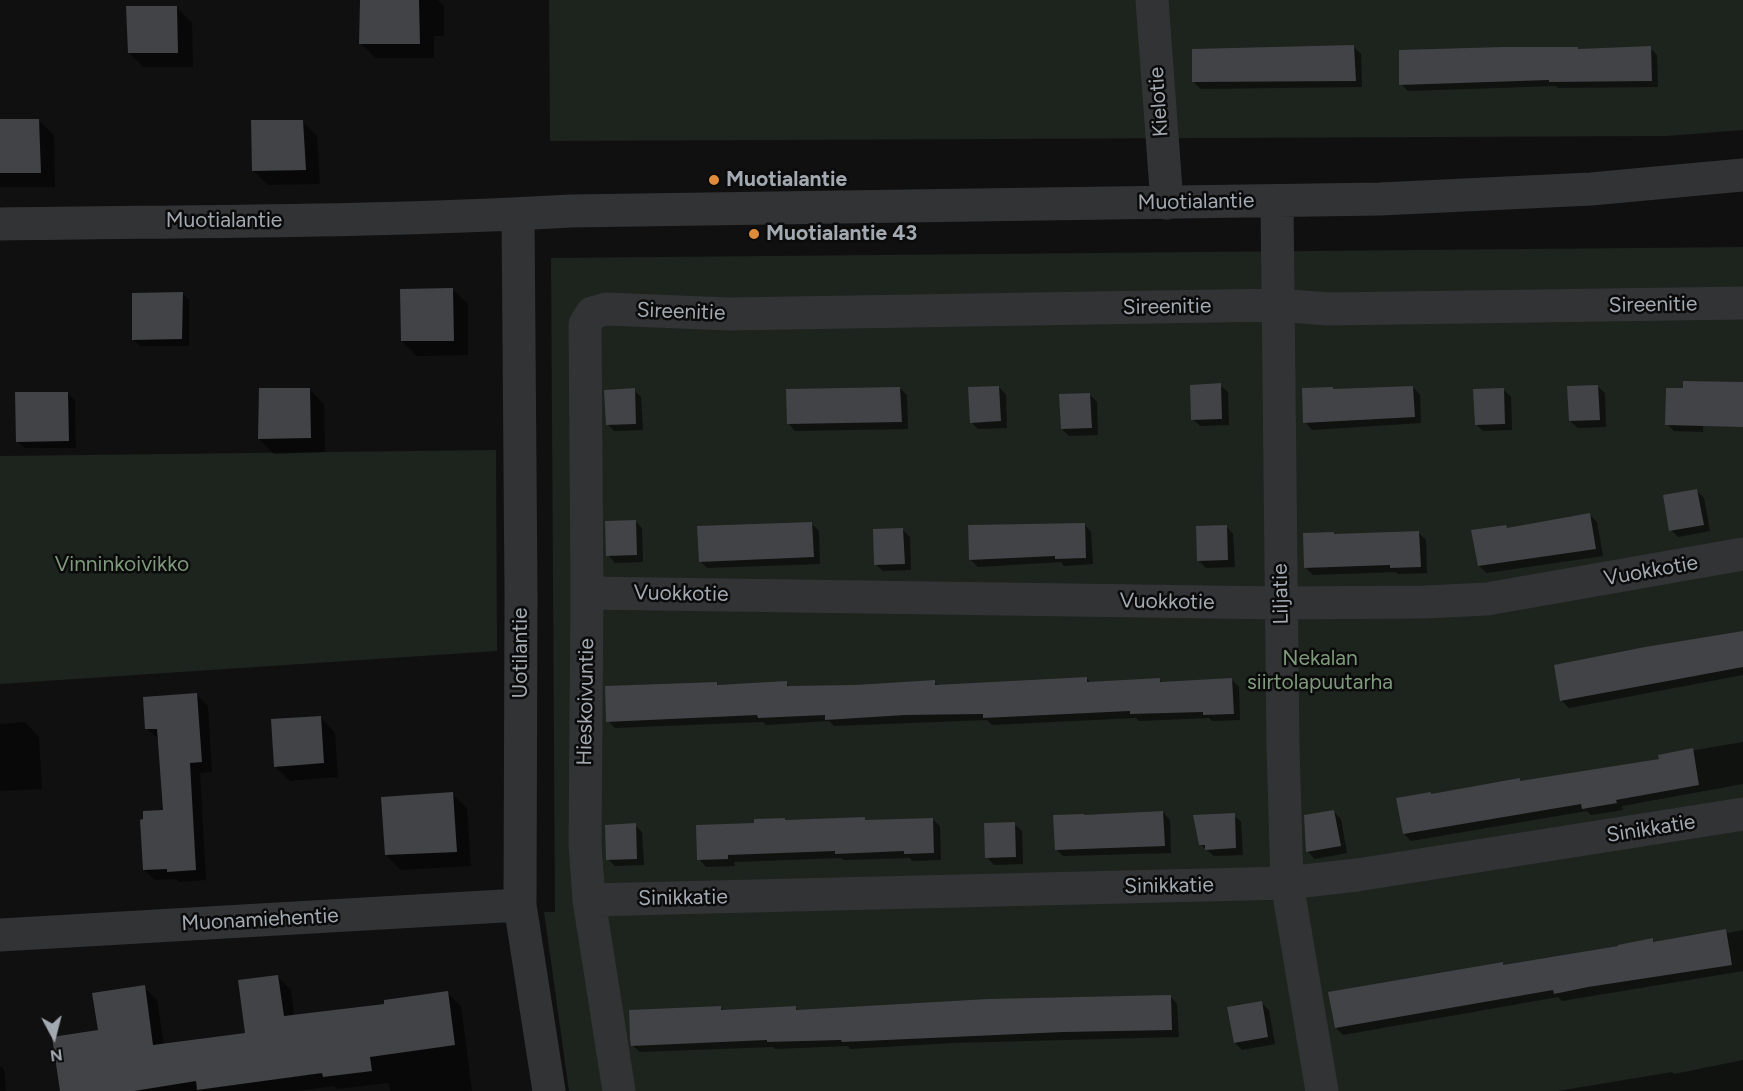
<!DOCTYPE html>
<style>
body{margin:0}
#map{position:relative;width:1743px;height:1091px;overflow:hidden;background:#101011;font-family:Figtree,sans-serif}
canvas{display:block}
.north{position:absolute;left:24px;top:1007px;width:60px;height:60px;-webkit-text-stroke:4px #0b0b0c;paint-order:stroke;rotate:173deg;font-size:16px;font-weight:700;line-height:24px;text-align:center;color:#a2a9b0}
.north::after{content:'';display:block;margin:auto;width:21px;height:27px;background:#a2a9b0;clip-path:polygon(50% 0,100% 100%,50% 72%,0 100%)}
</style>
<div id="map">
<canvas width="1743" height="1091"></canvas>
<div class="north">N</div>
</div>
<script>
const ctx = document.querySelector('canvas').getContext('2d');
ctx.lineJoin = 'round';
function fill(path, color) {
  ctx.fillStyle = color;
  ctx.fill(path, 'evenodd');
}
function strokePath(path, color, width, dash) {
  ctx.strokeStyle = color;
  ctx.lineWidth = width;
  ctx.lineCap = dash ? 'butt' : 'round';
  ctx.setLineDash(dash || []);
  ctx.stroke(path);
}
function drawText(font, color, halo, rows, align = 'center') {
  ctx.font = font + ' Figtree,sans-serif';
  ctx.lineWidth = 5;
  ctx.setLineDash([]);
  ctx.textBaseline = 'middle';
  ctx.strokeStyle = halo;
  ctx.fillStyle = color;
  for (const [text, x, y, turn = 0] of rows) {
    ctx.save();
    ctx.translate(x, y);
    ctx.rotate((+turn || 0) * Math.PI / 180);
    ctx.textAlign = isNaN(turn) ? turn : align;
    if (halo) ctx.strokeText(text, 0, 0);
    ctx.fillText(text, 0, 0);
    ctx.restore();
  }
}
fill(new Path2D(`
 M 549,0 L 1743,0 L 1743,130 L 1667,136 L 550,141 Z
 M 1743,247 L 1743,1091 L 569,1091 L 544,912 L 555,912 L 551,258 Z
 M 496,450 L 497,651 L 0,684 L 0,456 Z`), '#1d231d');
fill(new Path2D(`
 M 361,0 L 438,0 L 444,6 L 444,36 L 434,36 L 434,58 L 376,58 L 361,44 Z
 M 177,8 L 192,23 L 193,67 L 144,67 L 129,53 Z
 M 1354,47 L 1361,54 L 1362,87 L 1201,89 L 1194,82 Z
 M 1577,48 L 1579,50 L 1650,48 L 1657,55 L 1658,87 L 1558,88 L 1556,86 L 1408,91 L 1401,84 Z
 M 0,121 L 39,121 L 54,135 L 55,187 L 0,187 Z
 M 302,121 L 317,136 L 320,184 L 268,185 L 253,170 Z
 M 453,290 L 468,304 L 468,355 L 417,356 L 402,341 Z
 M 182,293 L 189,300 L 189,346 L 140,346 L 133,339 Z
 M 1220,385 L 1228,392 L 1229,425 L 1200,426 L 1193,419 Z
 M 1597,386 L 1605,393 L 1606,427 L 1578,428 L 1570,421 Z
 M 999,387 L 1006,395 L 1007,428 L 978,429 L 971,422 Z
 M 1413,387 L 1420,395 L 1421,423 L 1312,430 L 1305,422 L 1334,390 Z
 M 900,388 L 907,395 L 908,429 L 795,431 L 788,423 Z
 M 310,390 L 324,404 L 325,452 L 274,454 L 259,439 Z
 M 634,390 L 641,397 L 643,430 L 614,431 L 607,424 Z
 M 1504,390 L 1511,397 L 1512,430 L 1483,431 L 1476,424 Z
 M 67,393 L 75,400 L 76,448 L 24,448 L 17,441 Z
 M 1089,394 L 1097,402 L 1098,435 L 1069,436 L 1062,429 Z
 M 1704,398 L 1703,432 L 1674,431 L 1667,424 Z
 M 1697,491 L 1704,498 L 1710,531 L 1678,537 L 1671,530 Z
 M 1590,515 L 1597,522 L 1603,556 L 1487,573 L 1479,566 L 1505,526 L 1508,529 Z
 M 635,521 L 642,528 L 643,562 L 615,563 L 608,555 Z
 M 812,524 L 819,531 L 820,564 L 707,568 L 700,561 Z
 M 1084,524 L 1091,532 L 1093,564 L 1064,566 L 1061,562 L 978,567 L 971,560 Z
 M 1226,526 L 1233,534 L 1235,567 L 1206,568 L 1199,561 Z
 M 903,530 L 910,537 L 911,570 L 883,571 L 875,564 Z
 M 1419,533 L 1426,540 L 1427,573 L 1398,574 L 1396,572 L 1313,575 L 1306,568 L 1336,536 Z
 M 1743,633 L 1743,675 L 1569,708 L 1561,700 Z
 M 1087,679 L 1091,683 L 1159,679 L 1163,684 L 1232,680 L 1239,687 L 1240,720 L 1212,721 L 1209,718 L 1139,721 L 1136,718 L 992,725 L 987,720 L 834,726 L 829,721 L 766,725 L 763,722 L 615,728 L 608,721 L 717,683 L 720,687 L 786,683 L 790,687 L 855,686 L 934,682 L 939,686 Z
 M 197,695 L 208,706 L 212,772 L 200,773 L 206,880 L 179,882 L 176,879 L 155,880 L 144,870 L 164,812 L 159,739 L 147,729 Z
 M 321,718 L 335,733 L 338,777 L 290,781 L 275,766 Z
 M 25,722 L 39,737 L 42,789 L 0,791 L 0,724 Z
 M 1743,742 L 1743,784 L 1622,806 L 1623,810 L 1591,815 L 1587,811 L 1411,841 L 1404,834 L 1432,796 L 1519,780 L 1522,782 L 1661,760 L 1660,756 Z
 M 452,794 L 467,808 L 471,866 L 401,870 L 386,855 Z
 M 1163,812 L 1170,820 L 1171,853 L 1063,856 L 1056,849 Z
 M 1334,812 L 1341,819 L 1347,853 L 1315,859 L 1308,852 Z
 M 1234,815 L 1241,822 L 1243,855 L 1214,856 L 1200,844 Z
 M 784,819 L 787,822 L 864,819 L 867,822 L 932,819 L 940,826 L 941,860 L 912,861 L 910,858 L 844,860 L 841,858 L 734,862 L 735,866 L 706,867 L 699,859 L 756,824 Z
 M 1014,824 L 1022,831 L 1023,864 L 994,865 L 987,857 Z
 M 635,825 L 642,832 L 644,865 L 615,866 L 608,859 Z
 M 1725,930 L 1728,933 L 1743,930 L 1743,971 L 1562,1001 L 1558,997 L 1343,1035 L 1336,1028 L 1502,964 L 1505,966 L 1652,940 L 1655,943 Z
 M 278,977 L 291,990 L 294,1016 L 386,1005 L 447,993 L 461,1006 L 472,1091 L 390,1091 L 389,1083 L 337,1089 L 334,1086 L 297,1091 L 62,1091 L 99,1031 L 144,987 L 157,1000 L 164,1045 L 246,1034 Z
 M 1170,996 L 1177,1004 L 1179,1037 L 953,1043 L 850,1049 L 848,1046 L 775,1049 L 773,1047 L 640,1052 L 632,1045 L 721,1008 L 724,1012 L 796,1008 L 799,1011 Z
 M 1261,1003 L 1269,1010 L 1275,1044 L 1242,1050 L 1235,1043 Z
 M 1743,1060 L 1743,1091 L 1558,1091 L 1672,1072 L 1674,1074 Z
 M 0,1066 L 4,1069 L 6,1091 L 0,1091 Z`), '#0007');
fill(new Path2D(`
 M 360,0 L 419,0 L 420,44 L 359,44 Z
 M 126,6 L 177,6 L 178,53 L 128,53 Z
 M 1354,45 L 1356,81 L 1192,82 L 1192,49 Z
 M 1651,46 L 1652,81 L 1549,82 L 1549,80 L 1399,85 L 1399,50 L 1503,47 L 1578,47 L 1578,49 Z
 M 0,119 L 39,119 L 41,173 L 0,173 Z
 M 251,120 L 303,120 L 306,170 L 252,171 Z
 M 453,288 L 454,341 L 401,341 L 400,289 Z
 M 183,292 L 182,339 L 132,340 L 132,293 Z
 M 1683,381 L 1743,382 L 1743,427 L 1665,425 L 1666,388 L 1683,388 Z
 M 1221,383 L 1222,419 L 1191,420 L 1190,385 Z
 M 1598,385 L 1600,420 L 1569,421 L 1567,386 Z
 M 999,386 L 1001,421 L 970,423 L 968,387 Z
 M 1413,386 L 1415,417 L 1303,423 L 1302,388 L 1333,387 L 1333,389 Z
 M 900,387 L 902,422 L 787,424 L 786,389 Z
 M 259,388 L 310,388 L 311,438 L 258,439 Z
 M 635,388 L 636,424 L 606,425 L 604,390 Z
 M 1504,388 L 1505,424 L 1475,425 L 1473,389 Z
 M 15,392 L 68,392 L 69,441 L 16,442 Z
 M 1090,393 L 1092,428 L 1061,429 L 1059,394 Z
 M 1697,489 L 1704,525 L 1669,531 L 1663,495 Z
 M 1590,513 L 1596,549 L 1478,566 L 1471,530 L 1506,525 L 1507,528 Z
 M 636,520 L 637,555 L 606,556 L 605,521 Z
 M 812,522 L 814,557 L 699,562 L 697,526 Z
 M 1085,523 L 1086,558 L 1055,559 L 1055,556 L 969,560 L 968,525 Z
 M 1227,525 L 1228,560 L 1197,561 L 1196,526 Z
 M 903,528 L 905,564 L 874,565 L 873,529 Z
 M 1419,531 L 1421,567 L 1390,568 L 1390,565 L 1304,568 L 1303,533 L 1334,532 L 1334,534 Z
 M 1743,631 L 1743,667 L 1560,701 L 1554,665 L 1645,647 Z
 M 1087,677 L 1087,682 L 1160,678 L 1160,682 L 1232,678 L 1234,714 L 1203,715 L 1203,712 L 1130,714 L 1130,711 L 983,718 L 983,714 L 905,715 L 825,720 L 825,715 L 758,718 L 757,715 L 606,722 L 605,686 L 717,682 L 717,685 L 787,681 L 787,686 L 855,685 L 935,680 L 935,685 Z
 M 197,693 L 202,762 L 190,763 L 196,870 L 167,872 L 167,869 L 143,870 L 140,820 L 143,819 L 143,811 L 163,810 L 157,729 L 145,729 L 143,697 Z
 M 321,716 L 324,763 L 274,767 L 271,719 Z
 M 1693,748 L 1699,785 L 1616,800 L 1617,803 L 1582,809 L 1581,804 L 1403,834 L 1396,798 L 1431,792 L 1431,794 L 1520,778 L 1520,781 L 1659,759 L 1658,755 Z
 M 453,792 L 457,852 L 385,855 L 381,797 Z
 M 1334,810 L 1341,846 L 1306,852 L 1304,815 Z
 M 1163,811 L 1165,846 L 1055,850 L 1053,815 L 1084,814 L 1084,815 Z
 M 1235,813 L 1236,848 L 1205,850 L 1205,845 L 1199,845 L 1193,815 Z
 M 865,817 L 865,820 L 933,818 L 934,853 L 904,854 L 904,851 L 835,854 L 835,851 L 728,855 L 728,859 L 697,860 L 696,825 L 754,823 L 754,819 L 785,818 L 785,820 Z
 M 1015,822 L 1016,857 L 985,858 L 984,823 Z
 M 636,823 L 637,859 L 606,860 L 605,825 Z
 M 1726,929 L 1732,965 L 1588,987 L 1554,994 L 1553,990 L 1335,1028 L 1328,992 L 1503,962 L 1503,965 L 1618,946 L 1618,945 L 1653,938 L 1653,942 Z
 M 278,975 L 284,1016 L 384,1004 L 384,1000 L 448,991 L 455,1045 L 370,1057 L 372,1071 L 323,1077 L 322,1073 L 197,1090 L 196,1081 L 134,1091 L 60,1091 L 52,1037 L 98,1030 L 92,993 L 145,985 L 153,1045 L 245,1033 L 238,980 Z
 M 1171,995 L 1172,1030 L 1063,1032 L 842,1042 L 841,1040 L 767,1042 L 767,1040 L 631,1046 L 630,1039 L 629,1010 L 721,1006 L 721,1010 L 796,1006 L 796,1010 L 988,999 Z
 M 1262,1001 L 1268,1037 L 1234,1043 L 1227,1007 Z`), '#414346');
strokePath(new Path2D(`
 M 1152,0 L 1167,203
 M 1277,201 L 1283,747 L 1287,883 L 1322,1091
 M 518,214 L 521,594 L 520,905 L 549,1091
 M 0,224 C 190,221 381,222 571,211 L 1380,199 L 1591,189 L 1743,175
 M 587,593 L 1281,603 L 1425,602 L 1487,599 L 1743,554
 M 589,900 L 1287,883 L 1357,875 L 1743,814
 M 0,935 L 520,905
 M 619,1091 L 589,900 L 585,844 L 587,593 L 585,324 L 592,313 L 606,309 L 729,314 L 1277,305 L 1329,309 L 1743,303`), '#313335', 33);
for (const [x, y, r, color] of [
 [714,180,6,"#df8c3a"],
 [754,234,6,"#df8c3a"]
]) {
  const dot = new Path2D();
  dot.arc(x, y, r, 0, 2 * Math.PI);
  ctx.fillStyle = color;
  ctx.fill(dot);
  strokePath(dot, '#0b0b0c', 2);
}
drawText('21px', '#a2a9b0', '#0b0b0c', [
 ["Kielotie",1159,102,-94],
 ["Muotialantie",1196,202,-1],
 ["Muotialantie",224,221],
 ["Sireenitie",1653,305,-1],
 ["Sireenitie",1167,307,-1],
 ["Sireenitie",681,312,2],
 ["Vuokkotie",1651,571,-10],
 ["Vuokkotie",681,594,1],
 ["Liljatie",1281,594,-91],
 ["Vuokkotie",1167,602,1],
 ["Uotilantie",521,653,-90],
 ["Hieskoivuntie",586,702,-89],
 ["Sinikkatie",1651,829,-9],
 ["Sinikkatie",1169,886,-1],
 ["Sinikkatie",683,898,-1],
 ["Muonamiehentie",260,920,-3]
]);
drawText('bold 21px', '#a2a9b0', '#0b0b0c', [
 ["Muotialantie",726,180],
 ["Muotialantie 43",766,234]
], 'left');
drawText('21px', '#7e9a7b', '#0b0b0c', [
 ["Vinninkoivikko",122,565],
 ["Nekalan",1320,659],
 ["siirtolapuutarha",1320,683]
]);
</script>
